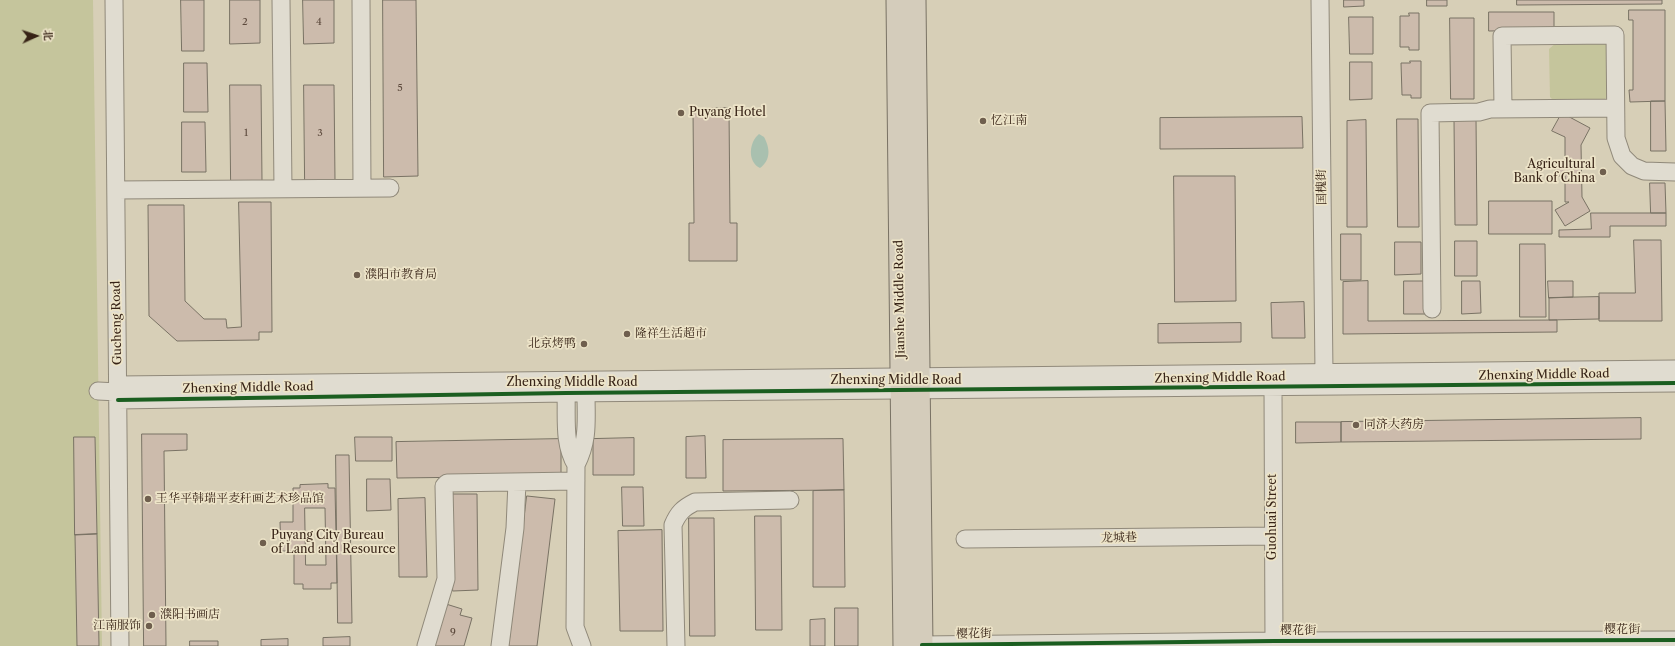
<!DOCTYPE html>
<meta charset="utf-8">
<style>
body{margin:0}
#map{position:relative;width:1675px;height:646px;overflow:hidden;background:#d7cfb7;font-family:"Libre Caslon Text","Noto Serif SC",serif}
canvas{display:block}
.north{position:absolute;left:16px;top:16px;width:40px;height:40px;-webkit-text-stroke:3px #ede4c8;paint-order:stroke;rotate:87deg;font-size:11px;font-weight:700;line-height:16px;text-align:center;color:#372316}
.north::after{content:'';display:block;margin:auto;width:14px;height:18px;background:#372316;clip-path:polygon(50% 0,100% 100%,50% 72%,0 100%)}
</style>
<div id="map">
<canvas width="1675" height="646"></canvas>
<div class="north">北</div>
</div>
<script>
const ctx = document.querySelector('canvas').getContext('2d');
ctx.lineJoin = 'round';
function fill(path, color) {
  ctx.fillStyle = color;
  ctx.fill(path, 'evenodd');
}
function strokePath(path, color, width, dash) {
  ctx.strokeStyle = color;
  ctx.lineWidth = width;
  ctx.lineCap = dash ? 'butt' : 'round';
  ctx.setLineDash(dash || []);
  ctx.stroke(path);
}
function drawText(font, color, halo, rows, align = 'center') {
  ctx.font = font + ' "Libre Caslon Text","Noto Serif SC",serif';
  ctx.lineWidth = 3.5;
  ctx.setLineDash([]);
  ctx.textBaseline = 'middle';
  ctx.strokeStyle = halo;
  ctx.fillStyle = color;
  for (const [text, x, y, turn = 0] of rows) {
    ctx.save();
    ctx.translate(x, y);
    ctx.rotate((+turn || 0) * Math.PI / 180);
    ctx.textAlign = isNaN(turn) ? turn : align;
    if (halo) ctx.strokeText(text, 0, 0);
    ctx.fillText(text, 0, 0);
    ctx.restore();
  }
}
fill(new Path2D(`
 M 0,0 L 93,0 L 102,646 L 0,646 Z
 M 1603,41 L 1608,48 L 1609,95 L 1601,103 L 1556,103 L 1550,97 L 1549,49 L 1557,42 Z`), '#c5c59c');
fill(new Path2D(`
 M 759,134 L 764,137 C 770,148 771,160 760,168 C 747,162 749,142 759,134 Z`), '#a9c0af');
const building = new Path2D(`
 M 181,0 L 204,0 L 204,51 L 182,51 Z
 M 230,0 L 260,0 L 260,43 L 230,44 Z
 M 303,0 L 334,0 L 334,43 L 304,44 Z
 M 383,0 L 416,0 L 418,176 L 384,177 Z
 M 1344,0 L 1364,0 L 1364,6 L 1344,7 Z
 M 1427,0 L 1447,0 L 1447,6 L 1427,6 Z
 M 1517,0 L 1662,0 L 1662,4 L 1517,5 Z
 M 1629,10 L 1665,10 L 1665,101 L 1630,102 L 1629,90 L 1633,90 L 1633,20 L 1629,20 Z
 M 1489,12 L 1554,12 L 1554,30 L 1489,31 Z
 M 1409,13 L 1419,13 L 1419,50 L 1409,50 L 1409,47 L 1400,47 L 1400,16 L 1409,16 Z
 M 1349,17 L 1373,17 L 1373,54 L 1350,54 Z
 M 1450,18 L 1474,18 L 1474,99 L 1451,99 Z
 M 1410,61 L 1421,61 L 1421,98 L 1411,98 L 1411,95 L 1402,95 L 1401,63 L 1410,63 Z
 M 1350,62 L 1372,62 L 1372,99 L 1350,100 Z
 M 184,63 L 207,63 L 208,112 L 184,112 Z
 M 230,85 L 261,85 L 262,181 L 231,181 Z
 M 304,85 L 334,85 L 335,181 L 305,181 Z
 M 1651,101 L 1665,101 L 1666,151 L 1651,151 Z
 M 729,108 L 730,223 L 737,223 L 737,261 L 689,261 L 689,223 L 694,223 L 693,109 Z
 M 1562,113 L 1590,128 L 1581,145 L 1582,197 L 1590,211 L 1565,226 L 1555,210 L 1569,202 L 1565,202 L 1565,176 L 1555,176 L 1555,164 L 1565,163 L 1565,137 L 1552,131 Z
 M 1302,117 L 1303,148 L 1160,149 L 1160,118 Z
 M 1476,117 L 1477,225 L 1455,225 L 1454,118 Z
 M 1397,119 L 1418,119 L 1419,227 L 1398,227 Z
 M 1366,120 L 1367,227 L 1347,227 L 1347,121 Z
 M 182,122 L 205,122 L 206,172 L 182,172 Z
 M 1174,176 L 1235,176 L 1236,301 L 1175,302 Z
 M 1650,183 L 1665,183 L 1666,213 L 1651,213 Z
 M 1489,201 L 1552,201 L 1552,234 L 1489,234 Z
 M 239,202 L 271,202 L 272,332 L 259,332 L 259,340 L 177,341 L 149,316 L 148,205 L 184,205 L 185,301 L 204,319 L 226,319 L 227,328 L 241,327 Z
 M 1591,213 L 1666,213 L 1666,226 L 1610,226 L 1610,237 L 1559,237 L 1559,230 L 1591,229 Z
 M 1341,234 L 1361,234 L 1361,280 L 1341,280 Z
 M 1634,240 L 1661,240 L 1662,321 L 1599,321 L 1599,293 L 1635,293 Z
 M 1455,241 L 1477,241 L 1477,276 L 1455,276 Z
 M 1395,242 L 1421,242 L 1421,274 L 1395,275 Z
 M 1520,244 L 1545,244 L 1546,317 L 1520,317 Z
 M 1368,281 L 1368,321 L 1557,320 L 1557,332 L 1343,334 L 1343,282 Z
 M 1404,281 L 1426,281 L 1426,314 L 1404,314 Z
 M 1462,281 L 1480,281 L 1481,313 L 1462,314 Z
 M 1548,281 L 1573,281 L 1573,297 L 1549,298 Z
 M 1599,297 L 1599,319 L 1549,320 L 1549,298 Z
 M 1304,302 L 1305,338 L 1272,338 L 1271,303 Z
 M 1241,323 L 1241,342 L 1158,343 L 1158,324 Z
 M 1641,418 L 1641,439 L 1341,442 L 1341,422 Z
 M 1296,422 L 1341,422 L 1341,442 L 1296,443 Z
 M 142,434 L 187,434 L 187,450 L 164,451 L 166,646 L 144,646 Z
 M 705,436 L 706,478 L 686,478 L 686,437 Z
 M 74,437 L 95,437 L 97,534 L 75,535 Z
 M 355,437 L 392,437 L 392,461 L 356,461 Z
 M 634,438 L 634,475 L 593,475 L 593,439 Z
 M 561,439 L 561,476 L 397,478 L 396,442 Z
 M 843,439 L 844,490 L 723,491 L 723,440 Z
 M 336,455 L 349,455 L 352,623 L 338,623 Z
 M 367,479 L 390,479 L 391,510 L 367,511 Z
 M 328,484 L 328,488 L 335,488 L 337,583 L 331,583 L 331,589 L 303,589 L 303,584 L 294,584 L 294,551 L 281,551 L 280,522 L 293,522 L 293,488 L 300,488 L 300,485 ZM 305,508 L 325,508 L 326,565 L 306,565 Z
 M 622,487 L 643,487 L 644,526 L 623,526 Z
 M 844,490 L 845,587 L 813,587 L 813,491 Z
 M 452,494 L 477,494 L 478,590 L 453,591 Z
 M 527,496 L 555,499 L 537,646 L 509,646 Z
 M 425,498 L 427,577 L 399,577 L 398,499 Z
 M 755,516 L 781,516 L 782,630 L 756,630 Z
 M 689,518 L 714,518 L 715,636 L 690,636 Z
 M 662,530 L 663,631 L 620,631 L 618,531 Z
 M 97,534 L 99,646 L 77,646 L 75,535 Z
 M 446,604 L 462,609 L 460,615 L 472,618 L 464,646 L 435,646 Z
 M 835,608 L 858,608 L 858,646 L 835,646 Z
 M 825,619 L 825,646 L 810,646 L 810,620 Z
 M 350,637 L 350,646 L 323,646 L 323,638 Z
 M 288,639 L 288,646 L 261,646 L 261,640 Z
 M 190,641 L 218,641 L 218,646 L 190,646 Z`);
fill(building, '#ccbbac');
strokePath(building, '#797264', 1);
const minor = new Path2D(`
 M 114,0 L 120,646
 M 281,0 L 283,189
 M 361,0 L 362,188
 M 1320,0 L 1324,373
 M 1503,109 L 1502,36 L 1615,35 L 1616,138 L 1622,156 L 1632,166 L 1644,171 L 1675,172
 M 116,190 L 390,188
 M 1432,309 L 1430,113 L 1479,112 L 1490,109 L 1615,108
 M 118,385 L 1675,369
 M 1273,387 L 1274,646
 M 98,391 L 118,392
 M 566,393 C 567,418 563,443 576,465
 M 118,400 L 566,393 L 1675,383
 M 965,539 L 1273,536
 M 922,645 L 1274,641 L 1675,640
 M 426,646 L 446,579 L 444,486 L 447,483 L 576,481
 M 500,646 L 515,528 L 517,482
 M 582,646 L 575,627 L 576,465 C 589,439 586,421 586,393
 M 676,646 L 673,525 C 678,513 683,508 695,502 L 790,500`);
const major = new Path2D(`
 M 897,0 L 904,646
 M 915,0 L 922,646`);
strokePath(minor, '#90897a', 19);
strokePath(major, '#797264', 23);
strokePath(minor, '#e0dcd0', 17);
strokePath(major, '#d4ccbb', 21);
strokePath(new Path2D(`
 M 118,400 L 566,393 L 1675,383
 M 922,645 L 1274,641 L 1675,640`), '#1b5e20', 4);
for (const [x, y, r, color] of [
 [681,113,4,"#6f5f4e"],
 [983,121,4,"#6f5f4e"],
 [1603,172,4,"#6f5f4e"],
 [357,275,4,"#6f5f4e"],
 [627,334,4,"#6f5f4e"],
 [584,344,4,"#6f5f4e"],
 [1356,425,4,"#6f5f4e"],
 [148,499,4,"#6f5f4e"],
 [263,543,4,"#6f5f4e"],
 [152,615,4,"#6f5f4e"],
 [149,626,4,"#6f5f4e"]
]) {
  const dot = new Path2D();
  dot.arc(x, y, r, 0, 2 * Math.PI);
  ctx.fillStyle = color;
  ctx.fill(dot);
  strokePath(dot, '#ede4c8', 1.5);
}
drawText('10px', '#5c493c', null, [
 ["2",245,22],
 ["4",319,22],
 ["5",400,88],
 ["1",246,133],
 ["3",320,133],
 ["9",453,632]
]);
drawText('12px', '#372316', '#ede4c8', [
 ["Puyang Hotel",689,113],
 ["忆江南",991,121],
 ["Agricultural",1595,165,"right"],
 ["Bank of China",1595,179,"right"],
 ["濮阳市教育局",365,275],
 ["隆祥生活超市",635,334],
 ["北京烤鸭",576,344,"right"],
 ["同济大药房",1364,425],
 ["王华平韩瑞平麦秆画艺术珍品馆",156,499],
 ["Puyang City Bureau",271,536],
 ["of Land and Resource",271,550],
 ["濮阳书画店",160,615],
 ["江南服饰",141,626,"right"]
], 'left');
drawText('12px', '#372316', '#ede4c8', [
 ["国槐街",1322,187,-91],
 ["Jianshe Middle Road",900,299,-91],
 ["Gucheng Road",117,323,-91],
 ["Zhenxing Middle Road",1544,375,-1],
 ["Zhenxing Middle Road",1220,378,-1],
 ["Zhenxing Middle Road",896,381],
 ["Zhenxing Middle Road",572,383],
 ["Zhenxing Middle Road",248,388,-1],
 ["Guohuai Street",1273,517,-90],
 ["龙城巷",1119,538,-1],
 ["樱花街",1622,630],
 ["樱花街",1298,631],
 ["樱花街",974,634,-1]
]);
</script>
